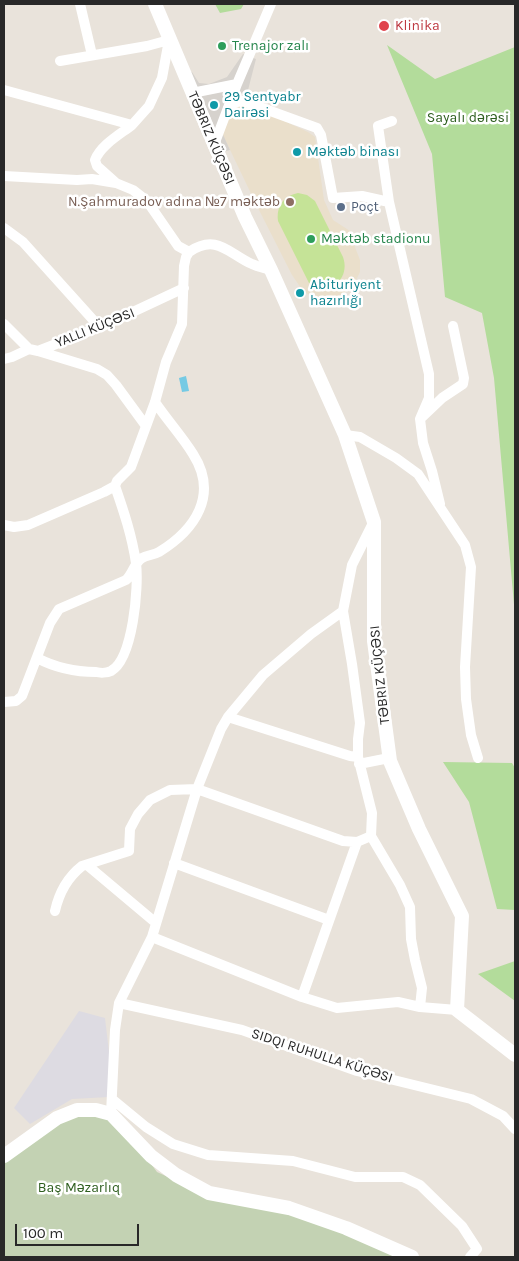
<!DOCTYPE html>
<meta charset="utf-8">
<style>
body{margin:0}
#map{position:relative;width:519px;height:1261px;overflow:hidden;background:#e9e3db;font-family:Karla,sans-serif}
canvas{display:block}
.frame{position:absolute;inset:0;border:5px solid #282828;pointer-events:none}
.scale{position:absolute;left:15px;top:1224px;width:124px;height:22px;box-sizing:border-box;border:2px solid #282828;border-top:0;padding-left:6px;font-size:15px;line-height:18px;white-space:nowrap;color:#282828;-webkit-text-stroke:4px #fff;paint-order:stroke}
</style>
<div id="map">
<canvas width="519" height="1261"></canvas>
<div class="frame"></div>
<div class="scale">100 m</div>
</div>
<script>
const ctx = document.querySelector('canvas').getContext('2d');
ctx.lineJoin = 'round';
function fill(path, color) {
  ctx.fillStyle = color;
  ctx.fill(path, 'evenodd');
}
function strokePath(path, color, width, dash) {
  ctx.strokeStyle = color;
  ctx.lineWidth = width;
  ctx.lineCap = dash ? 'butt' : 'round';
  ctx.setLineDash(dash || []);
  ctx.stroke(path);
}
function drawText(font, color, halo, rows, align = 'center') {
  ctx.font = font + ' Karla,sans-serif';
  ctx.lineWidth = 5;
  ctx.setLineDash([]);
  ctx.textBaseline = 'middle';
  ctx.strokeStyle = halo;
  ctx.fillStyle = color;
  for (const [text, x, y, turn = 0] of rows) {
    ctx.save();
    ctx.translate(x, y);
    ctx.rotate((+turn || 0) * Math.PI / 180);
    ctx.textAlign = isNaN(turn) ? turn : align;
    if (halo) ctx.strokeText(text, 0, 0);
    ctx.fillText(text, 0, 0);
    ctx.restore();
  }
}
fill(new Path2D(`
 M 79,1011 L 105,1018 L 111,1069 L 109,1097 L 72,1099 L 30,1124 L 14,1108 Z`), '#dddbe2');
fill(new Path2D(`
 M 243,102 L 308,132 L 315,137 L 324,200 L 333,220 L 361,238 L 353,242 L 360,260 L 360,272 L 354,284 L 342,295 L 327,300 L 311,296 L 303,291 L 292,275 L 256,204 L 221,131 L 234,108 Z`), '#eadfcb');
fill(new Path2D(`
 M 215,4 L 244,4 L 241,9 L 220,13 Z
 M 387,45 L 435,79 L 515,47 L 515,616 L 494,378 L 482,313 L 445,297 L 432,154 Z
 M 443,762 L 512,763 L 515,768 L 515,910 L 497,909 L 469,802 Z
 M 515,961 L 515,1001 L 478,974 Z`), '#b3dc9b');
fill(new Path2D(`
 M 65,1114 L 104,1114 L 138,1146 L 157,1172 L 203,1193 L 289,1211 L 409,1257 L 4,1257 L 4,1157 Z`), '#c3d2b3');
fill(new Path2D(`
 M 298,193 L 307,195 L 315,201 L 343,257 C 351,280 328,296 309,283 L 278,221 C 276,207 283,196 298,193 Z`), '#c5e397');
fill(new Path2D(`
 M 243,54 L 256,59 L 247,94 L 260,99 L 257,108 L 243,102 L 233,107 L 221,130 L 230,150 L 213,155 L 180,76 L 192,72 L 199,83 L 209,84 L 227,77 Z`), '#d6d2cd');
fill(new Path2D(`
 M 186,376 L 189,391 L 182,392 L 179,378 Z`), '#75cae4');
strokePath(new Path2D(`
 M 80,4 L 92,55
 M 4,90 L 132,125 L 149,106 L 162,78 L 169,40 L 147,46 L 60,61
 M 192,93 L 237,84 L 271,4
 M 229,106 L 237,102 L 243,101 L 317,128 L 321,135 L 333,198 L 362,196 L 389,202
 M 392,121 L 378,126 L 389,202 L 429,374 L 429,398 L 420,419
 M 214,145 L 237,84
 M 4,176 L 77,180 L 92,179 L 116,183 L 133,190 L 147,201 L 178,246 L 189,252 C 217,233 229,254 252,264 C 258,267 265,268 271,270
 M 116,183 L 97,166 L 95,160 C 101,145 119,135 132,125
 M 4,228 L 23,242 L 95,322 L 99,325 L 105,325
 M 4,324 L 29,349
 M 38,351 L 97,369 L 107,375 L 116,385 L 146,426
 M 4,359 L 12,357 L 29,349 L 38,351 L 105,325 L 184,288
 M 422,417 L 442,398 L 463,384 L 464,378 L 453,326
 M 420,419 L 423,443 L 432,471 L 440,504
 M 345,435 L 360,437 L 396,458 L 418,474 L 465,545 L 471,567 L 465,667 L 466,699 L 471,735 L 478,758
 M 4,525 L 14,527 L 28,525 L 104,492 L 115,486 L 117,481 L 131,467 L 155,402 L 166,362 L 182,324 L 184,266 L 186,257 L 189,252
 M 343,611 L 352,664 L 360,723 L 358,739 L 358,757 L 372,813 L 371,836 L 400,885 L 410,907 L 411,939 L 415,960 L 422,988 L 420,1007
 M 37,658 C 56,668 74,672 96,672 C 100,673 107,673 111,671 C 133,659 139,587 136,563 C 132,536 124,512 115,486
 M 4,702 L 16,701 L 22,696 L 50,623 L 59,609 L 126,580 C 133,574 134,563 142,558 C 147,555 154,555 159,552 C 195,530 219,495 193,454 C 182,436 167,420 155,402
 M 228,717 L 350,756 L 358,757
 M 359,764 L 389,758
 M 174,863 L 329,920
 M 87,865 L 156,923
 M 55,911 C 59,893 68,877 82,866 L 129,851 L 130,829 L 138,814 L 150,800 L 170,790 L 197,789 L 343,841 L 357,842 L 371,836
 M 152,937 L 302,997 L 337,1008 L 398,1002 L 420,1007 L 457,1010
 M 302,997 L 357,842
 M 119,1003 L 242,1030 L 357,1071 L 471,1099 L 503,1116 L 515,1129
 M 112,1099 L 146,1127 L 173,1144 L 208,1155 L 293,1161 L 355,1177 L 403,1177 L 420,1185 L 462,1226 L 477,1249 L 470,1257
 M 111,1114 L 115,1030 L 119,1003 L 152,937 L 197,789 L 221,729 L 228,717 L 263,675 L 311,634 L 343,611 L 352,565 L 373,523`), '#fff', 10);
strokePath(new Path2D(`
 M 155,4 L 245,217 L 271,270 L 345,435 L 374,522 L 374,641 L 390,761 L 419,829 L 462,916 L 457,1010 L 515,1055
 M 4,1156 L 57,1118 L 77,1110 L 96,1110 L 111,1114 L 151,1156 L 176,1175 L 209,1193 L 289,1208 L 346,1228 L 412,1257`), '#fff', 14);
for (const [x, y, r, color] of [
 [384,26,6,"#e0444e"],
 [222,46,5,"#2e9e5b"],
 [214,105,5,"#0f9aa8"],
 [297,152,5,"#0f9aa8"],
 [290,202,5,"#8d6e63"],
 [341,207,5,"#5c6f8a"],
 [311,239,5,"#2e9e5b"],
 [300,293,5,"#0f9aa8"]
]) {
  const dot = new Path2D();
  dot.arc(x, y, r, 0, 2 * Math.PI);
  ctx.fillStyle = color;
  ctx.fill(dot);
  strokePath(dot, '#fff', 2);
}
drawText('14px', '#be3a42', '#fff', [
 ["Klinika",395,26]
], 'left');
drawText('14px', '#27864d', '#fff', [
 ["Trenajor zalı",232,46],
 ["Məktəb stadionu",321,239]
], 'left');
drawText('14px', '#0d838f', '#fff', [
 ["29 Sentyabr",224,97],
 ["Dairəsi",224,113],
 ["Məktəb binası",307,152],
 ["Abituriyent",310,285],
 ["hazırlığı",310,301]
], 'left');
drawText('14px', '#2e5e1f', '#fff', [
 ["Sayalı dərəsi",468,118],
 ["Baş Məzarlıq",79,1188]
]);
drawText('14px', '#282828', '#fff', [
 ["TƏBRIZ KÜÇƏSI",211,138,67],
 ["YALLI KÜÇƏSI",95,328,-22],
 ["TƏBRIZ KÜÇƏSI",380,675,-96],
 ["SIDQI RUHULLA KÜÇƏSI",322,1056,18]
]);
drawText('14px', '#785e54', '#fff', [
 ["N.Şahmuradov adına №7 məktəb",280,202]
], 'right');
drawText('14px', '#4e5e75', '#fff', [
 ["Poçt",351,207]
], 'left');
</script>
